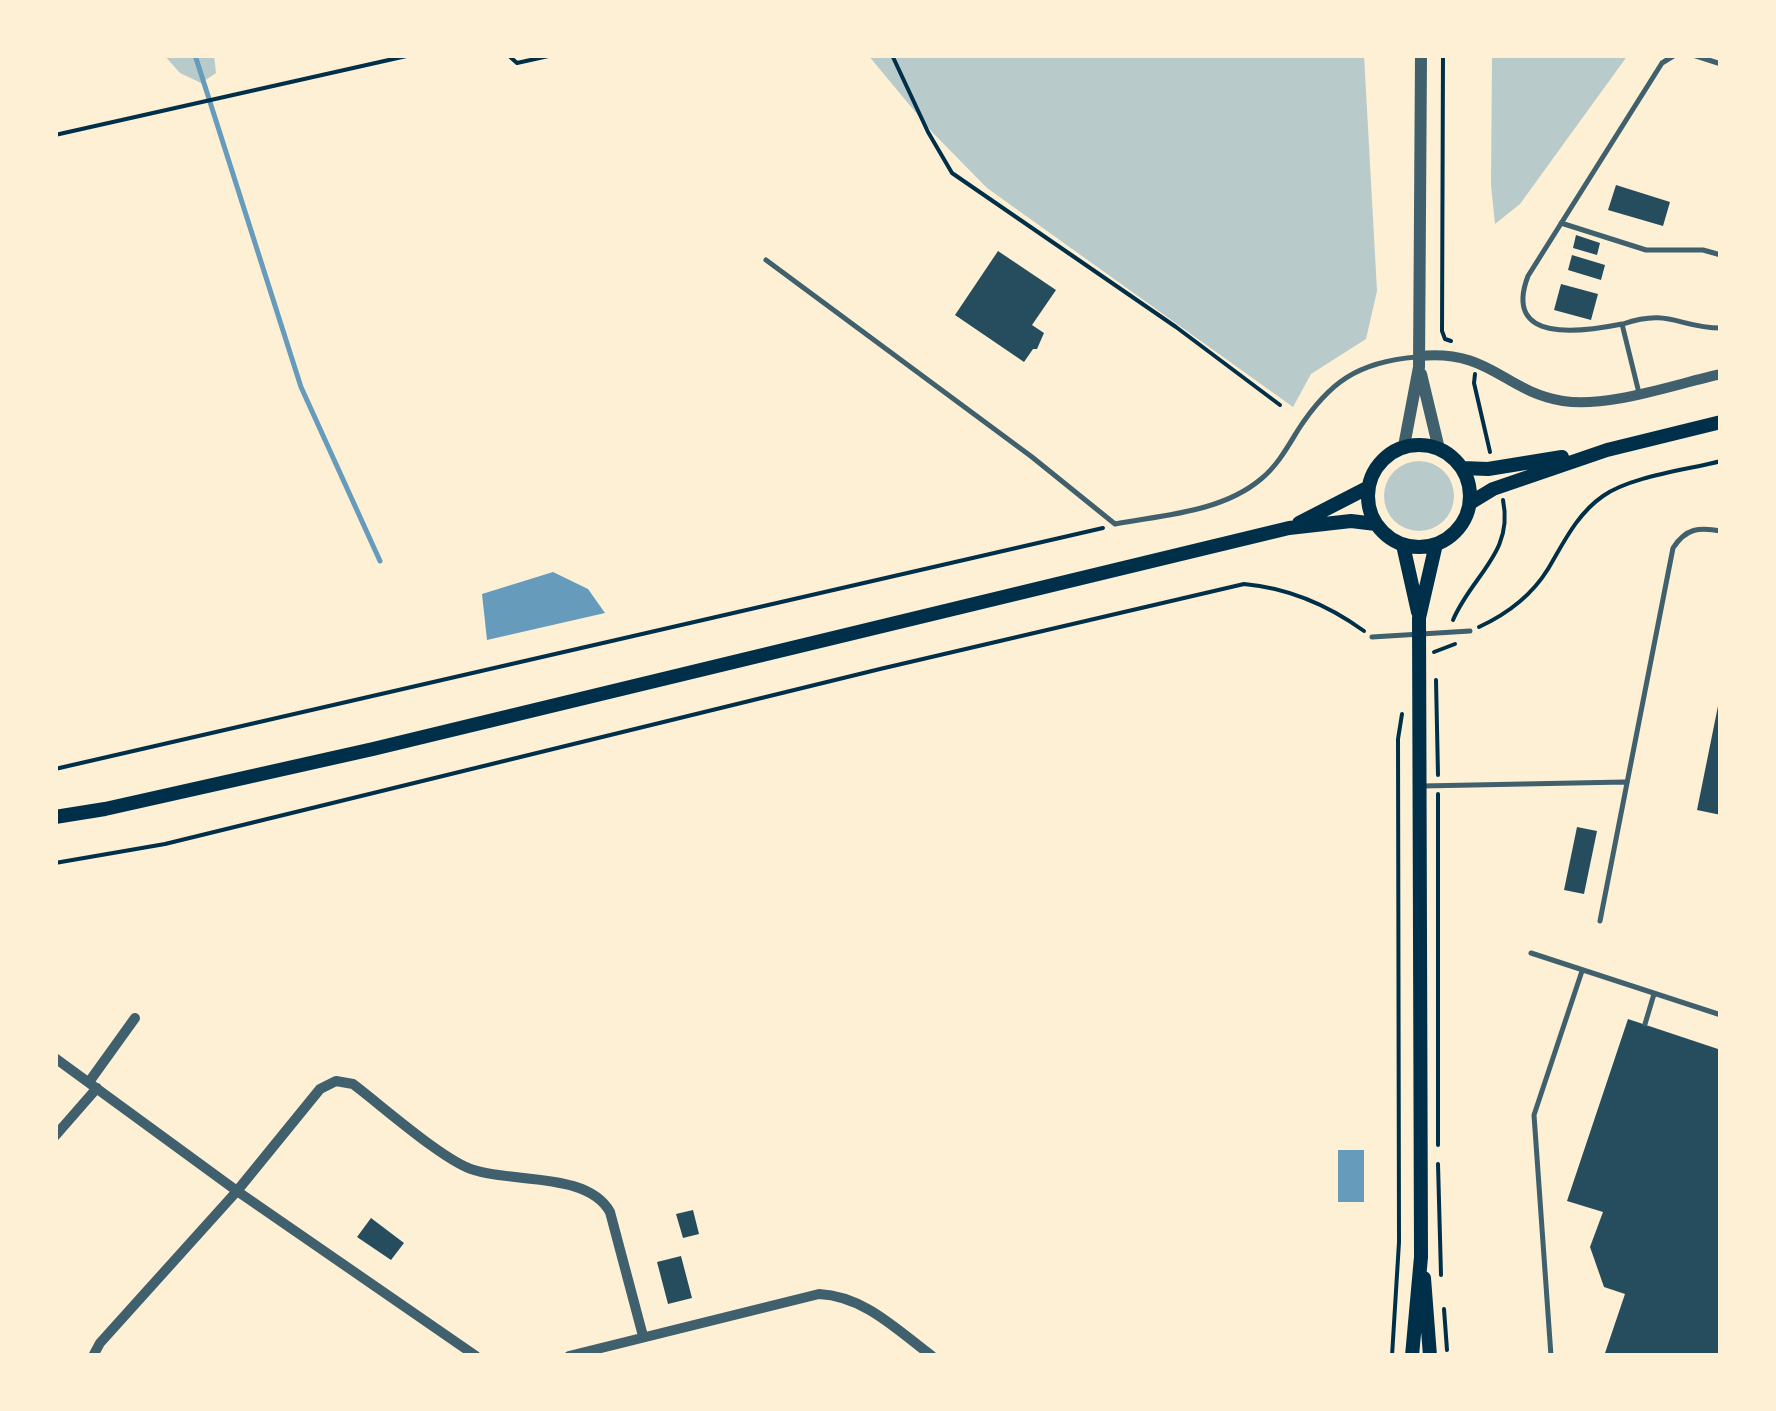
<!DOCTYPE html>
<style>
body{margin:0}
#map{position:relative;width:1776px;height:1411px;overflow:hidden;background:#fdf0d5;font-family:Mulish,sans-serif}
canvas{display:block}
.frame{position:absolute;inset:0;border:58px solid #fdf0d5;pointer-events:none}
</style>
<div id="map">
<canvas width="1776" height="1411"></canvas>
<div class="frame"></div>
</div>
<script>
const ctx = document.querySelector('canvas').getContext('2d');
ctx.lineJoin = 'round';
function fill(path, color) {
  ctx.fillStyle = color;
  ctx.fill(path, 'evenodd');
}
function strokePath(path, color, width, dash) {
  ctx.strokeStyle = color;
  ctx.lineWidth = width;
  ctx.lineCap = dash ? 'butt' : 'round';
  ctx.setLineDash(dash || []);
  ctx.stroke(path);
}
fill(new Path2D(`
 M 164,55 L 214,55 L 216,73 L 201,83 L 180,73 Z
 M 868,55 L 1364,55 L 1377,291 L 1366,339 L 1311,374 L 1293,407 L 987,188 L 932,132 Z
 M 1492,55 L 1628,55 L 1520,204 L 1495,224 L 1491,185 Z
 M1384 496a35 35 0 1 1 70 0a35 35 0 1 1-70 0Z`), '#b9caca');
fill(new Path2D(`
 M 553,572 L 588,589 L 605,613 L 487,640 L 482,594 Z
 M 1338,1150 L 1364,1150 L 1364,1202 L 1338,1202 Z`), '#669bbc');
strokePath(new Path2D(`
 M 195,55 L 301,387 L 380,561`), '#669bbc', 5);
fill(new Path2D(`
 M 1616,185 L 1670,202 L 1663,226 L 1608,210 Z
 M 1576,235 L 1600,243 L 1597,255 L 1573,248 Z
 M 998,251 L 1056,290 L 1032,325 L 1044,333 L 1037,349 L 1033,349 L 1024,362 L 955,315 Z
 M 1572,255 L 1605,265 L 1601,280 L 1568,270 Z
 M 1561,284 L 1598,294 L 1591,320 L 1554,310 Z
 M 1719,701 L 1721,701 L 1721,815 L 1697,810 Z
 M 1577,827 L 1597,831 L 1584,894 L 1564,890 Z
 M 1628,1019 L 1721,1050 L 1721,1356 L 1604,1356 L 1625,1294 L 1604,1287 L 1590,1247 L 1603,1212 L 1567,1201 Z
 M 693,1210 L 699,1234 L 683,1238 L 676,1214 Z
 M 371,1218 L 404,1243 L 391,1260 L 357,1237 Z
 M 681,1256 L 692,1298 L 668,1304 L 657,1262 Z`), '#264d5e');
strokePath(new Path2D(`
 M 508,55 L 517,63 L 553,55
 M 892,55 L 928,132 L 952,173 L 1176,327 L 1280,405
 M 1443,55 L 1442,331 L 1445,339 L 1451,341
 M 55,135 L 411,55
 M 1475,374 L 1474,383 L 1490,452
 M 1453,620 C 1472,575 1514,553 1503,500
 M 1479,627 C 1507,614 1532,595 1548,569 C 1564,542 1577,514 1603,496 C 1632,476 1687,470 1721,461
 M 1434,652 L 1455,644
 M 1436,680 L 1438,775
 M 55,769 L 1103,528
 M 1438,794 L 1438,1145
 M 55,863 L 165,844 L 880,669 L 1244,584 C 1289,588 1328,605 1364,631
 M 1438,1164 L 1441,1275
 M 1444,1309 L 1447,1350
 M 1392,1356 L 1399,1242 L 1398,739 L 1402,714`), '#003049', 4);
strokePath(new Path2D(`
 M 1693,55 L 1721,64
 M 1561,223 L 1646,250 L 1703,250 L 1721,255
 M 766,260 L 1032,457 L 1115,524 C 1163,515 1222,512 1261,479 C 1277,466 1287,448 1298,430 C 1329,382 1358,362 1416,357
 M 1623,324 C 1670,308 1679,328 1721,328 L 1721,312
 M 1639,393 L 1622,324 C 1582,332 1502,344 1528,276 L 1662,63 L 1675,55
 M 1372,637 L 1470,631
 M 1422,786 L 1625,782
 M 1600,921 L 1673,548 C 1686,528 1699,527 1721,531
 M 1531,953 L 1721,1015
 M 1645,1024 L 1654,994
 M 1551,1356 L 1534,1115 L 1582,971`), '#3f606c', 5);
strokePath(new Path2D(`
 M 1419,356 C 1491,349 1503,391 1563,401 C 1609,408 1675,384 1721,374
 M 55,1058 L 237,1191 L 476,1356
 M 89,1082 L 135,1018
 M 55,1136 L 97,1088
 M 93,1356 L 100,1343 L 237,1191 L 320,1089 L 336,1081 L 353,1084 C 381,1105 445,1162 474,1170 C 514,1183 588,1172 610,1212 L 643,1336
 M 569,1356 L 819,1294 C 864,1296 897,1330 932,1356`), '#3f606c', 10);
strokePath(new Path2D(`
 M 1421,374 L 1439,449
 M 1404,446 L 1419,367 L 1421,55`), '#3f606c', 12);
strokePath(new Path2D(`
 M1368 496a51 51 0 1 1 102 0a51 51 0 1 1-102 0Z
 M 1462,468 L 1488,469 L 1562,457
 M 1470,503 L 1493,489 L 1607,450 L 1721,422
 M 1299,523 L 1369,487
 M 1403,545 L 1418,612
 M 55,817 L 105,809 L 373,749 L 1289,528 L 1351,521 L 1376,524
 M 1424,1278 L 1430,1356
 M 1412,1356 L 1421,1257 L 1419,618 L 1436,544`), '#003049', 14);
</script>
